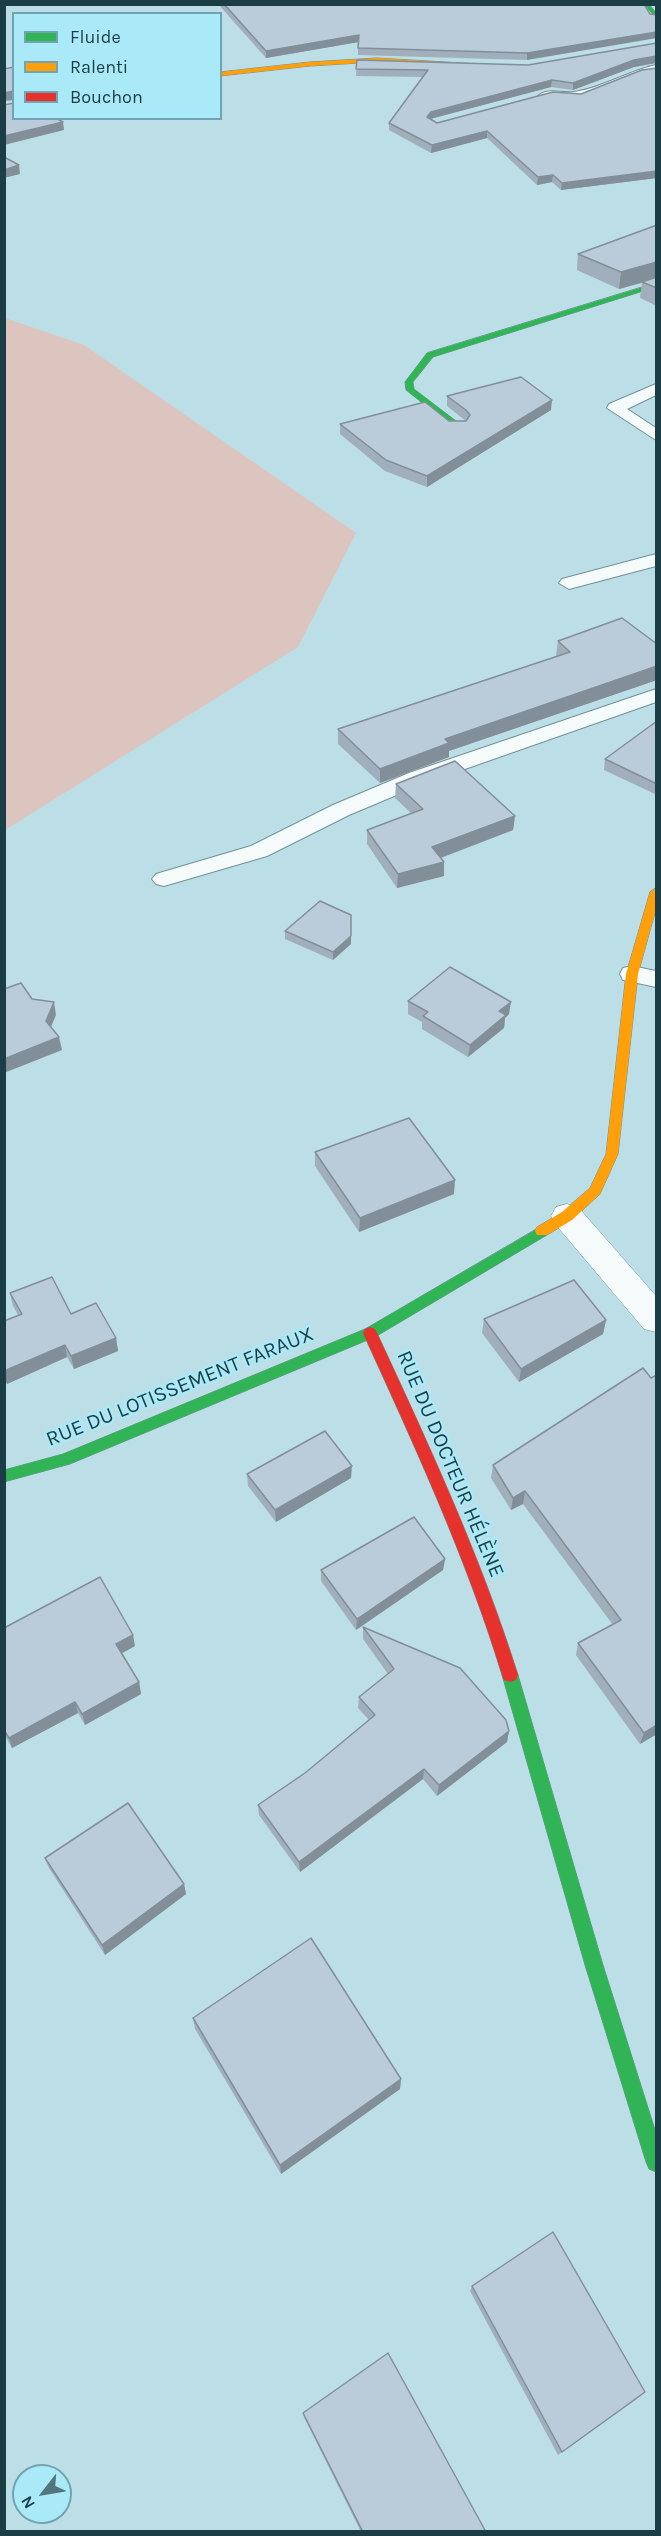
<!DOCTYPE html>
<meta charset="utf-8">
<style>
body{margin:0}
#map{position:relative;width:661px;height:2536px;overflow:hidden;background:#bcdee6;font-family:Karla,sans-serif}
canvas{display:block}
.frame{position:absolute;inset:0;border:6px solid #1b3d45;pointer-events:none}
.legend{position:absolute;left:12px;top:12px;width:210px;height:108px;box-sizing:border-box;background:#aae9f8;border:2px solid #71a4b0;margin:0;padding:8px 10px;list-style:none;font-size:18px;color:#1b3d45}
.legend li{display:flex;align-items:center;gap:12px;height:30px}
.legend b{width:30px;border:2px solid #71a4b0}
.north{position:absolute;left:12px;top:2464px;width:60px;height:60px;box-sizing:border-box;background:#aae9f8;border:2px solid #71a4b0;border-radius:50%;rotate:239deg;font-size:16px;font-weight:700;line-height:24px;text-align:center;color:#1b3d45}
.north::after{content:'';display:block;margin:auto;width:21px;height:27px;background:#53757d;clip-path:polygon(50% 0,100% 100%,50% 72%,0 100%)}
</style>
<div id="map">
<canvas width="661" height="2536"></canvas>
<div class="frame"></div>
<ul class="legend">
<li><b style="height:8px;background:#30b455"></b>Fluide</li>
<li><b style="height:8px;background:#ff9f0a"></b>Ralenti</li>
<li><b style="height:8px;background:#e5322d"></b>Bouchon</li>
</ul>
<div class="north">N</div>
</div>
<script>
const ctx = document.querySelector('canvas').getContext('2d');
ctx.lineJoin = 'round';
function fill(path, color) {
  ctx.fillStyle = color;
  ctx.fill(path, 'evenodd');
}
function strokePath(path, color, width, dash) {
  ctx.strokeStyle = color;
  ctx.lineWidth = width;
  ctx.lineCap = dash ? 'butt' : 'round';
  ctx.setLineDash(dash || []);
  ctx.stroke(path);
}
function drawText(font, color, halo, rows, align = 'center') {
  ctx.font = font + ' Karla,sans-serif';
  ctx.lineWidth = 5;
  ctx.setLineDash([]);
  ctx.textBaseline = 'middle';
  ctx.strokeStyle = halo;
  ctx.fillStyle = color;
  for (const [text, x, y, turn = 0] of rows) {
    ctx.save();
    ctx.translate(x, y);
    ctx.rotate((+turn || 0) * Math.PI / 180);
    ctx.textAlign = isNaN(turn) ? turn : align;
    if (halo) ctx.strokeText(text, 0, 0);
    ctx.fillText(text, 0, 0);
    ctx.restore();
  }
}
fill(new Path2D(`
 M 5,318 L 84,345 L 356,533 L 298,647 L 5,830 Z`), '#dcc5bf');
const lane = new Path2D(`
 M 656,65 L 656,73 L 576,100 L 544,100 L 538,96 C 548,87 562,94 574,92 C 602,88 628,71 656,65 Z
 M 656,384 L 656,395 L 627,409 L 656,428 L 656,440 L 607,408 L 609,404 Z
 M 656,554 L 656,566 L 569,589 L 559,583 L 562,579 Z
 M 656,689 L 656,702 L 425,783 L 349,815 L 267,856 L 164,886 L 156,884 L 152,879 L 156,874 L 251,846 L 333,805 L 409,773 Z
 M 632,966 L 656,971 L 656,987 L 623,980 L 620,974 L 623,968 Z`);
const street = new Path2D(`
 M 567,1204 L 578,1207 L 656,1296 L 656,1332 L 644,1329 L 556,1225 L 551,1216 L 556,1207 Z`);
const fast = new Path2D(`
 M 649,4 L 656,13 L 656,18 L 644,4 Z
 M 656,283 L 656,287 L 433,357 L 413,382 L 414,389 L 460,424 L 460,428 L 454,428 L 406,390 L 405,382 L 427,353 Z
 M 542,1226 L 549,1231 L 547,1235 L 375,1337 L 70,1464 L 4,1482 L 4,1470 L 63,1454 L 365,1329 Z
 M 510,1668 L 516,1670 L 518,1675 L 603,1965 L 656,2133 L 656,2172 L 649,2169 L 646,2162 L 585,1965 L 502,1675 L 504,1670 Z`);
const slow = new Path2D(`
 M 377,58 L 513,66 L 510,68 L 377,62 L 310,66 L 220,76 L 220,72 L 310,62 Z
 M 656,888 L 656,909 L 638,974 L 618,1154 L 600,1194 L 572,1220 L 547,1235 L 537,1235 L 535,1231 L 537,1227 L 562,1212 L 590,1188 L 606,1154 L 626,974 L 650,892 Z`);
const jam = new Path2D(`
 M 370,1327 L 375,1329 L 377,1333 C 429,1445 481,1557 518,1675 L 516,1680 L 510,1682 L 504,1680 L 502,1675 C 466,1557 414,1445 363,1333 L 365,1329 Z`);
strokePath(lane, '#709298', 2);
strokePath(street, '#709298', 1);
strokePath(fast, '#709298', 1);
strokePath(slow, '#709298', 1);
strokePath(jam, '#709298', 1);
strokePath(new Path2D(`
 M 4,1195 L 35,1190 L 101,1288`), '#cdd9dc', 3, [1, 3]);
strokePath(new Path2D(`
 M 100,1286 L 159,1375`), '#cdd9dc', 4.5, [1.5, 5]);
fill(lane, '#f5fafb');
fill(street, '#f5fafb');
fill(fast, '#30b455');
fill(slow, '#ff9f0a');
fill(jam, '#e5322d');
fill(new Path2D(`
 M 218,4 L 644,4 L 527,60 L 358,55 L 358,42 L 266,58 Z
 M 657,43 L 657,64 L 656,63 L 634,67 L 573,90 L 551,87 L 430,119 L 437,123 L 581,94 L 657,68 L 657,178 L 561,190 L 552,182 L 537,185 L 487,138 L 431,153 L 389,130 L 389,123 L 422,77 L 356,76 L 357,60 L 528,65 Z
 M 657,225 L 657,306 L 640,298 L 642,283 L 619,289 L 577,270 L 578,254 Z
 M 447,396 L 551,410 L 427,487 L 385,471 L 340,434 L 340,424 L 466,421 L 447,406 Z
 M 558,641 L 657,644 L 657,680 L 449,751 L 449,757 L 380,783 L 338,744 L 338,729 L 557,656 L 556,655 Z
 M 657,721 L 657,795 L 604,770 L 605,759 Z
 M 396,784 L 515,816 L 513,830 L 441,858 L 444,876 L 397,888 L 367,844 L 367,830 L 412,814 L 395,798 Z
 M 285,931 L 351,944 L 333,960 L 285,939 Z
 M 408,1001 L 509,1014 L 505,1018 L 504,1028 L 468,1057 L 422,1029 L 422,1022 L 408,1014 Z
 M 315,1152 L 454,1194 L 359,1232 L 315,1166 Z
 M 10,1293 L 71,1314 L 116,1338 L 118,1351 L 74,1369 L 67,1357 L 7,1384 L 4,1380 L 4,1321 L 18,1315 L 13,1306 Z
 M 484,1319 L 606,1320 L 603,1334 L 519,1382 L 482,1333 Z
 M 657,1375 L 657,1734 L 640,1744 L 576,1655 L 578,1643 L 613,1625 L 523,1504 L 511,1510 L 491,1478 L 493,1465 Z
 M 247,1474 L 351,1478 L 276,1522 L 248,1486 Z
 M 445,1559 L 443,1570 L 356,1630 L 321,1581 L 321,1570 Z
 M 363,1627 L 509,1731 L 507,1742 L 437,1796 L 423,1779 L 300,1872 L 259,1815 L 258,1805 L 305,1773 L 369,1720 L 358,1708 L 359,1697 L 388,1674 L 363,1639 Z
 M 4,1628 L 135,1646 L 121,1654 L 139,1682 L 141,1694 L 85,1725 L 78,1713 L 12,1748 L 4,1734 Z
 M 45,1858 L 184,1884 L 186,1894 L 105,1955 L 49,1868 Z
 M 193,2018 L 401,2079 L 400,2089 L 281,2174 L 195,2029 Z
 M 472,2286 L 641,2396 L 558,2455 L 470,2291 Z
 M 303,2413 L 486,2532 L 361,2532 L 304,2417 Z`), '#a0afbb');
fill(new Path2D(`
 M 657,32 L 657,38 L 527,60 L 527,53 Z
 M 359,35 L 359,42 L 266,58 L 266,51 Z
 M 656,56 L 656,63 L 634,67 L 573,90 L 573,83 L 634,60 Z
 M 552,80 L 551,87 L 430,119 L 427,117 L 431,112 Z
 M 14,91 L 14,100 L 4,101 L 4,93 Z
 M 63,122 L 64,130 L 4,145 L 4,136 Z
 M 487,131 L 487,138 L 431,153 L 432,145 Z
 M 19,165 L 20,174 L 4,178 L 4,170 Z
 M 657,171 L 657,178 L 561,190 L 562,183 Z
 M 553,175 L 552,182 L 537,185 L 538,177 Z
 M 657,262 L 657,278 L 619,289 L 621,272 Z
 M 552,400 L 551,410 L 427,487 L 427,476 Z
 M 657,666 L 657,680 L 449,751 L 449,757 L 380,783 L 380,769 L 445,739 Z
 M 515,816 L 513,830 L 432,861 L 432,847 Z
 M 444,862 L 444,876 L 397,888 L 398,874 Z
 M 351,936 L 351,944 L 333,960 L 333,952 Z
 M 54,1002 L 56,1015 L 48,1034 L 46,1021 Z
 M 511,1002 L 509,1014 L 505,1018 L 504,1028 L 468,1057 L 470,1045 L 499,1011 Z
 M 59,1037 L 62,1050 L 4,1073 L 4,1059 Z
 M 455,1180 L 454,1194 L 359,1232 L 360,1218 Z
 M 606,1320 L 603,1334 L 519,1382 L 521,1369 Z
 M 116,1338 L 118,1351 L 74,1369 L 71,1356 Z
 M 65,1345 L 67,1357 L 7,1384 L 4,1376 L 4,1371 Z
 M 352,1466 L 351,1478 L 276,1522 L 275,1510 Z
 M 525,1491 L 523,1504 L 511,1510 L 513,1498 Z
 M 445,1559 L 443,1570 L 356,1630 L 357,1619 Z
 M 133,1635 L 135,1646 L 118,1655 L 116,1644 Z
 M 139,1682 L 141,1694 L 85,1725 L 82,1714 Z
 M 75,1702 L 78,1713 L 12,1748 L 9,1738 Z
 M 657,1725 L 657,1734 L 640,1744 L 644,1733 Z
 M 509,1731 L 507,1742 L 437,1796 L 439,1785 Z
 M 424,1769 L 423,1779 L 300,1872 L 299,1862 Z
 M 184,1884 L 186,1894 L 105,1955 L 102,1945 Z
 M 401,2079 L 400,2089 L 281,2174 L 280,2165 Z`), '#828f99');
const building = new Path2D(`
 M 224,4 L 644,4 L 650,14 L 657,15 L 657,32 L 527,53 L 358,48 L 359,35 L 266,51 Z
 M 657,43 L 657,56 L 634,60 L 573,83 L 552,80 L 431,112 L 427,117 L 437,123 L 553,92 L 581,94 L 642,70 L 657,68 L 657,171 L 562,183 L 553,175 L 538,177 L 487,131 L 432,145 L 389,123 L 428,70 L 356,69 L 357,60 L 528,65 Z
 M 14,67 L 14,91 L 4,93 L 4,69 Z
 M 14,103 L 14,118 L 56,118 L 63,122 L 4,136 L 4,105 Z
 M 4,157 L 19,165 L 4,170 Z
 M 657,225 L 657,262 L 621,272 L 578,254 Z
 M 657,277 L 657,288 L 642,282 Z
 M 521,377 L 552,400 L 427,476 L 386,460 L 340,424 L 425,402 L 449,421 L 466,421 L 470,415 L 466,410 L 447,396 Z
 M 622,618 L 657,644 L 657,666 L 445,739 L 449,743 L 380,769 L 338,729 L 570,652 L 558,641 Z
 M 657,721 L 657,784 L 605,759 Z
 M 455,761 L 515,816 L 432,847 L 444,862 L 398,874 L 367,830 L 423,809 L 396,784 Z
 M 320,901 L 351,915 L 351,936 L 333,952 L 285,931 Z
 M 450,967 L 511,1002 L 499,1011 L 506,1015 L 470,1045 L 423,1016 L 428,1012 L 408,1001 Z
 M 21,983 L 32,999 L 54,1002 L 46,1021 L 59,1037 L 4,1059 L 4,989 Z
 M 409,1118 L 455,1180 L 360,1218 L 315,1152 Z
 M 52,1277 L 71,1314 L 96,1303 L 116,1338 L 71,1356 L 65,1345 L 4,1371 L 4,1321 L 22,1314 L 10,1293 Z
 M 574,1280 L 606,1320 L 521,1369 L 484,1319 Z
 M 643,1368 L 651,1378 L 657,1375 L 657,1725 L 644,1733 L 578,1643 L 621,1620 L 525,1491 L 513,1498 L 493,1465 Z
 M 325,1431 L 352,1466 L 275,1510 L 247,1474 Z
 M 414,1517 L 445,1559 L 357,1619 L 321,1570 Z
 M 100,1577 L 133,1635 L 116,1644 L 139,1682 L 82,1714 L 75,1702 L 9,1738 L 4,1730 L 4,1628 Z
 M 363,1627 L 460,1668 L 506,1720 L 509,1731 L 439,1785 L 424,1769 L 299,1862 L 258,1805 L 305,1773 L 375,1715 L 359,1697 L 394,1669 Z
 M 128,1803 L 184,1884 L 102,1945 L 45,1858 Z
 M 311,1938 L 401,2079 L 280,2165 L 193,2018 Z
 M 553,2232 L 645,2392 L 562,2452 L 472,2286 Z
 M 388,2353 L 486,2532 L 363,2532 L 303,2413 Z`);
fill(building, '#baccda');
strokePath(building, '#828f99', 1.5);
drawText('21px', '#1b3d45', '#aae9f8', [
 ["RUE DU LOTISSEMENT FARAUX",180,1387,-22],
 ["RUE DU DOCTEUR HÉLÈNE",450,1464,67]
]);
</script>
